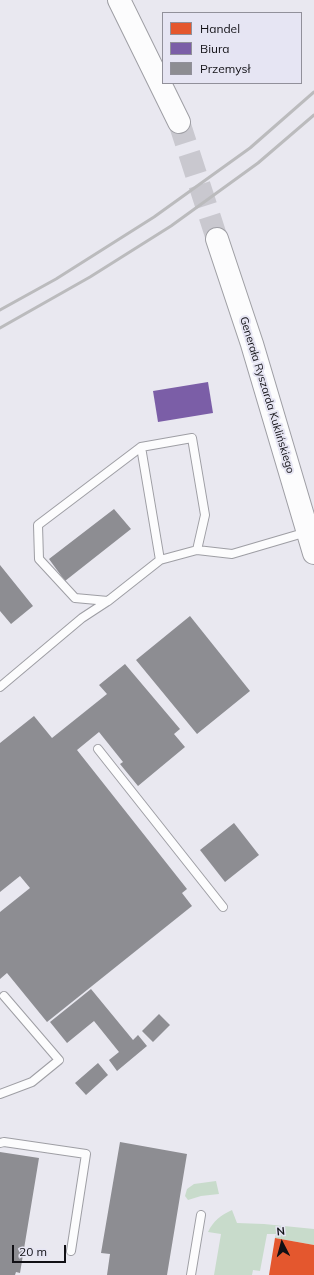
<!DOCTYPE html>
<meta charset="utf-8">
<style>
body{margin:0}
#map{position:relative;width:314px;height:1275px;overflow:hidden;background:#e9e8f0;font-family:Mulish,sans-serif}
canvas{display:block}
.legend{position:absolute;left:162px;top:12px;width:140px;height:72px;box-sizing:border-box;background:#e6e5f3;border:1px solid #91909a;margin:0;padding:5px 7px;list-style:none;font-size:12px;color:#111015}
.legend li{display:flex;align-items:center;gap:8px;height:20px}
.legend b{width:20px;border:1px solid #91909a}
.north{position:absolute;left:262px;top:1223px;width:40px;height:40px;-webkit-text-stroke:3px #e6e5f3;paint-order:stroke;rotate:354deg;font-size:11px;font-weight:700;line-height:16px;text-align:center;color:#111015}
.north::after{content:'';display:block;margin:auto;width:14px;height:18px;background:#111015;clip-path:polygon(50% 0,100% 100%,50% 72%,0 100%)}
.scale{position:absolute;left:12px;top:1245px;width:54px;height:18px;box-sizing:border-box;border:2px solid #111015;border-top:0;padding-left:5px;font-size:12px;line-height:14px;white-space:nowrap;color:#111015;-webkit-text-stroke:3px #e6e5f3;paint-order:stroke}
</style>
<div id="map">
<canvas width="314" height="1275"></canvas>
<ul class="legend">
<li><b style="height:11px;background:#e4572e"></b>Handel</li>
<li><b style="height:11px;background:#7b5ea7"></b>Biura</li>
<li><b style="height:11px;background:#8d8d92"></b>Przemysł</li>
</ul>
<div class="north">N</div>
<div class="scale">20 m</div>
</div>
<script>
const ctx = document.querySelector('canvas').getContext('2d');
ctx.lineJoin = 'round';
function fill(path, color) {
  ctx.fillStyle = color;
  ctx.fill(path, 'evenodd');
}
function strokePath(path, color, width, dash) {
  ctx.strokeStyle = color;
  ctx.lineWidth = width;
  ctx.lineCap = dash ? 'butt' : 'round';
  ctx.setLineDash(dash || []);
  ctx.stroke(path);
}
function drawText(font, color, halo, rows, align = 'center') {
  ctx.font = font + ' Mulish,sans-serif';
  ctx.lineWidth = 4;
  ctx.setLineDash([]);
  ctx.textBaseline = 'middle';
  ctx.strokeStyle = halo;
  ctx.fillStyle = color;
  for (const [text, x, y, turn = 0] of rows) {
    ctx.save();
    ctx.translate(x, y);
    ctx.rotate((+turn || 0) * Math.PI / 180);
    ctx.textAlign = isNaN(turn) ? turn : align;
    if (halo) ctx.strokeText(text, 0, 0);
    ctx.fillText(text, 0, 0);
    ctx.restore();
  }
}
fill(new Path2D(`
 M 216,1181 L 219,1194 L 201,1196 L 188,1200 L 185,1196 L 187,1189 L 194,1184 Z
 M 232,1210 L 237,1223 L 264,1224 L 314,1229 L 314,1245 L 275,1238 L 276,1234 L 267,1234 L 260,1271 L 253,1270 L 252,1275 L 214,1275 L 221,1234 L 208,1232 C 213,1221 221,1215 232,1210 Z`), '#c8dbcb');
fill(new Path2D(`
 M 275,1238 L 314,1245 L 314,1275 L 269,1275 Z`), '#e4572e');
fill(new Path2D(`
 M 208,382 L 213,413 L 158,422 L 153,391 Z`), '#7b5ea7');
fill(new Path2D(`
 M 114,509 L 131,529 L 65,581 L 49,559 Z
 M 0,565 L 33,606 L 11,624 L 0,611 Z
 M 190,616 L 250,691 L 197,734 L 136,660 Z
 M 125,664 L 180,729 L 174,734 L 185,747 L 138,786 L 120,764 L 123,762 L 99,732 L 77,750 L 187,889 L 182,893 L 192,906 L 47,1022 L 7,973 L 0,979 L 0,912 L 30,888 L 20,876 L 0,892 L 0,743 L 34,716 L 52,738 L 107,694 L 99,685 Z
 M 234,823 L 259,855 L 225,882 L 200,850 Z
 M 91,989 L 133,1040 L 138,1035 L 147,1046 L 117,1071 L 109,1060 L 119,1052 L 94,1021 L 67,1043 L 50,1022 Z
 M 159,1014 L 170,1025 L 153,1042 L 142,1031 Z
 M 98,1063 L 108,1075 L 86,1095 L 75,1083 Z
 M 120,1142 L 187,1154 L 167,1275 L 107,1275 L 110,1254 L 101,1253 Z
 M 0,1152 L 39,1158 L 20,1273 L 16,1272 L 15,1275 L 0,1275 Z`), '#8d8d92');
strokePath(new Path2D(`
 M 179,122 L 217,239`), '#c9c8cf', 22, [22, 11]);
const lane = new Path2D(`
 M 141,447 L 160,560 L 108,601 L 75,598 L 39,559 L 38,525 L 141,447 L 192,438 L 205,515 L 197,550 L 160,560
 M 197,550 L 232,554 L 307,532
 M 0,687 L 82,618 L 108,601
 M 98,749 L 223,907
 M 0,1094 L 32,1082 L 59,1060 L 4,996
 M 0,1143 L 4,1142 L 86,1154 L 71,1251
 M 191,1275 L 201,1215`);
const secondary = new Path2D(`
 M 119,0 L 179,122
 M 217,239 L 252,344 L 314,553`);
strokePath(lane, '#9e9ea4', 10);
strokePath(secondary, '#9e9ea4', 24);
strokePath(lane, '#fcfcfd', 8);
strokePath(secondary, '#fcfcfd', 22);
strokePath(new Path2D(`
 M 0,310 L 56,279 L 154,217 L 250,148 L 314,92
 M 0,328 L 90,277 L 171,226 L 258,163 L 314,115`), '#bbbbbd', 3);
drawText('11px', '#111015', '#e6e5f3', [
 ["Generała Ryszarda Kuklińskiego",267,395,73]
]);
</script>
